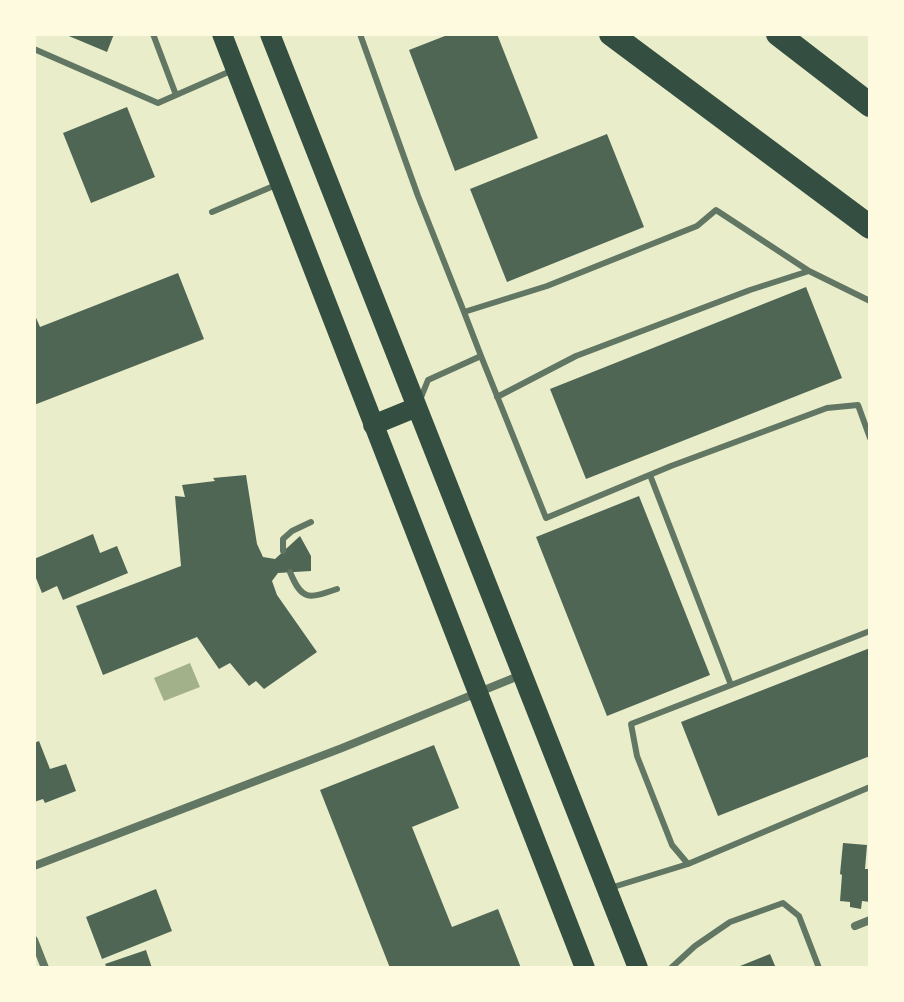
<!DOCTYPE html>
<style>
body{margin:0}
#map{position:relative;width:904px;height:1002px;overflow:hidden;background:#e9edc9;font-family:"Nunito Sans",sans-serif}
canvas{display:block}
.frame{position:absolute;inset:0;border:36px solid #fefae0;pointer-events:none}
</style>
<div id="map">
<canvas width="904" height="1002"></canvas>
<div class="frame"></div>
</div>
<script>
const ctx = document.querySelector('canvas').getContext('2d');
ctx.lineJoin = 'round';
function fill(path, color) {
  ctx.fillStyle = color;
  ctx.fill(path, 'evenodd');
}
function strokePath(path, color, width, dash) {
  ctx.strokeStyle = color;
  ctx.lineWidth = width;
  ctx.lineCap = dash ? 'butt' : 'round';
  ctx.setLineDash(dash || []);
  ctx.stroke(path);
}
fill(new Path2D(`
 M 190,663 L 200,687 L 164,701 L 154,678 Z`), '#a3b18a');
fill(new Path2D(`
 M 64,34 L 114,34 L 107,52 Z
 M 450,34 L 497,34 L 538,138 L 455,171 L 409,50 Z
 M 127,107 L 155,177 L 91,203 L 63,133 Z
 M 607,134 L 644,227 L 507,282 L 470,189 Z
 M 178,273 L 204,339 L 34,405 L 34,313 L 40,327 Z
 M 806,287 L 842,378 L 586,479 L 550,389 Z
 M 246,475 L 257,544 L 263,557 L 275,559 L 300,536 L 311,556 L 311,571 L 278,573 L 272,581 L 277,595 L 317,652 L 264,689 L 256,681 L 249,686 L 230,663 L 219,669 L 197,637 L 103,675 L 76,606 L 181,566 L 175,496 L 185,497 L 182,485 L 215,481 L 213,478 Z
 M 639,496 L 710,675 L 607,716 L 536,537 Z
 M 93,534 L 100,553 L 117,546 L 128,573 L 63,600 L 57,586 L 42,593 L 34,573 L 34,559 Z
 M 870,648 L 870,756 L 718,816 L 681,722 Z
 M 39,741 L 50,769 L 66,764 L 76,791 L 45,803 L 43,799 L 34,802 L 34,743 Z
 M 434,745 L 459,808 L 412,827 L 452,927 L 498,909 L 521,968 L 390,968 L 320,790 Z
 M 843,843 L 867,845 L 865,869 L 870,869 L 870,902 L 862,901 L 861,909 L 850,907 L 850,902 L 840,901 L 842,875 L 840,874 Z
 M 156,889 L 172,931 L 102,959 L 86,917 Z
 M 146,950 L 152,968 L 107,968 L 105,964 Z
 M 770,954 L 776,968 L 735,968 Z`), '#4f6655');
strokePath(new Path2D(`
 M 153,34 L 176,95
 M 360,34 L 418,196 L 464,312
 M 34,49 L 158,103 L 233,70
 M 212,212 L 276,185
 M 481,356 L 464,312 L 547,286 L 697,226 L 716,210 L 809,271
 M 497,397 L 576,356 L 750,290 L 809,271 L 870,301
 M 420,400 L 428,380 L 481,356 L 546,518 L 671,466 L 827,408 L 858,405 L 870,438
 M 650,475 L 731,685
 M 283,551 L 283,539 L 292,531 L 311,522
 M 290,572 C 302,601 308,599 337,589
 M 870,631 L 631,724 L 637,756 L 672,845 L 688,864 L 870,787
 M 610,888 L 688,864
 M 671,968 L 695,946 L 730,922 L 783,903 L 799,916 L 819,968`), '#617663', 6);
strokePath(new Path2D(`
 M 34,866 L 342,748 L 521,675
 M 855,926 L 870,920
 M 34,940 L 45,968`), '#617663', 8);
strokePath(new Path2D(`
 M 222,34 L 585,968
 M 270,34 L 638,968
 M 373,425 L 417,407`), '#344e41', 20);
strokePath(new Path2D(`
 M 611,34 L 870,227
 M 778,34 L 870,105`), '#344e41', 24);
</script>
